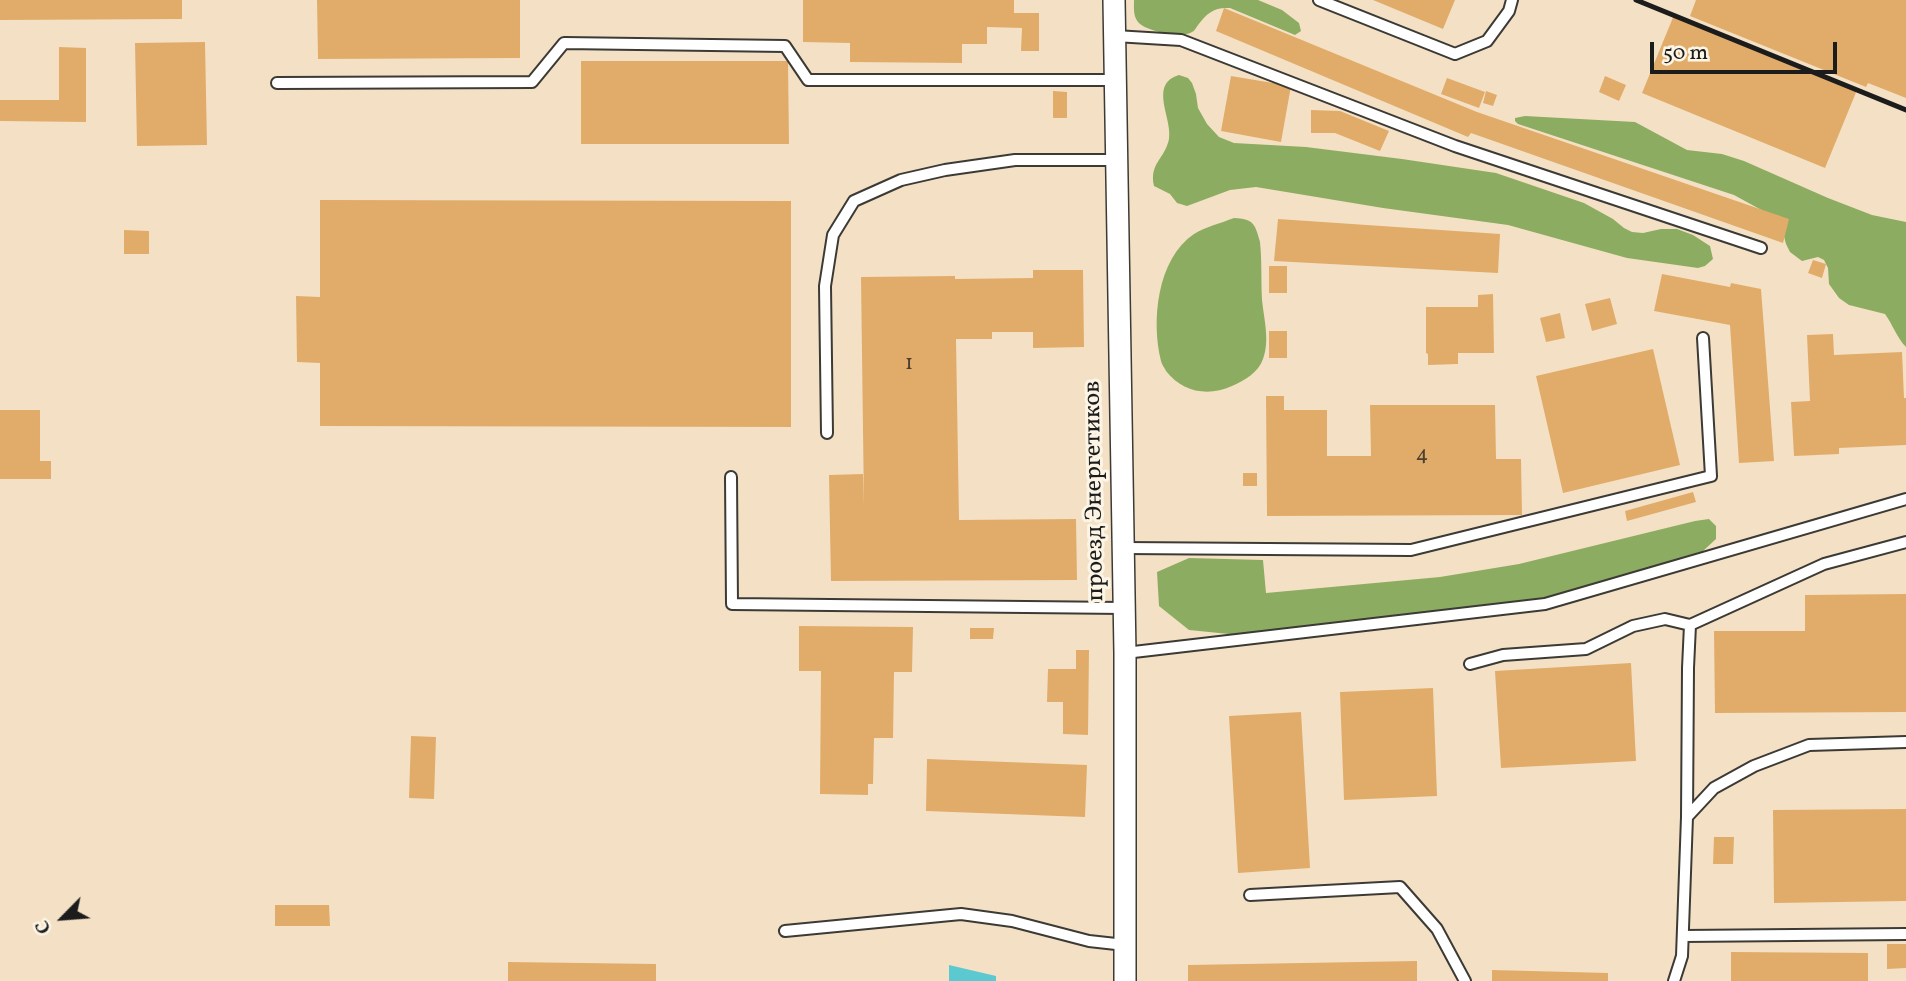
<!DOCTYPE html>
<meta charset="utf-8">
<style>
body{margin:0}
#map{position:relative;width:1906px;height:981px;overflow:hidden;background:#f4e1c5;font-family:Vollkorn,serif}
canvas{display:block}
.north{position:absolute;left:28px;top:883px;width:70px;height:70px;-webkit-text-stroke:5px #fcf5e5;paint-order:stroke;rotate:245deg;font-size:19px;font-weight:700;line-height:28px;text-align:center;color:#1c1c1c}
.north::after{content:'';display:block;margin:auto;width:24px;height:32px;background:#1c1c1c;clip-path:polygon(50% 0,100% 100%,50% 72%,0 100%)}
.scale{position:absolute;left:1650px;top:42px;width:187px;height:32px;box-sizing:border-box;border:4px solid #1c1c1c;border-top:0;padding-left:9px;font-size:21px;line-height:24px;white-space:nowrap;color:#1c1c1c;-webkit-text-stroke:5px #fcf5e5;paint-order:stroke}
</style>
<div id="map">
<canvas width="1906" height="981"></canvas>
<div class="north">С</div>
<div class="scale">50 m</div>
</div>
<script>
const ctx = document.querySelector('canvas').getContext('2d');
ctx.lineJoin = 'round';
function fill(path, color) {
  ctx.fillStyle = color;
  ctx.fill(path, 'evenodd');
}
function strokePath(path, color, width, dash) {
  ctx.strokeStyle = color;
  ctx.lineWidth = width;
  ctx.lineCap = dash ? 'butt' : 'round';
  ctx.setLineDash(dash || []);
  ctx.stroke(path);
}
function drawText(font, color, halo, rows, align = 'center') {
  ctx.font = font + ' Vollkorn,serif';
  ctx.lineWidth = 6;
  ctx.setLineDash([]);
  ctx.textBaseline = 'middle';
  ctx.strokeStyle = halo;
  ctx.fillStyle = color;
  for (const [text, x, y, turn = 0] of rows) {
    ctx.save();
    ctx.translate(x, y);
    ctx.rotate((+turn || 0) * Math.PI / 180);
    ctx.textAlign = isNaN(turn) ? turn : align;
    if (halo) ctx.strokeText(text, 0, 0);
    ctx.fillText(text, 0, 0);
    ctx.restore();
  }
}
fill(new Path2D(`
 M 1134,0 L 1258,0 L 1282,10 L 1299,23 L 1301,31 L 1295,35 L 1230,8 C 1214,7 1207,13 1198,25 C 1195,29 1195,31 1190,33 C 1180,38 1145,31 1138,22 C 1133,16 1134,7 1134,0 Z
 M 1179,75 L 1188,78 L 1192,83 L 1196,94 L 1198,108 L 1207,124 L 1219,137 L 1234,143 L 1306,147 L 1402,159 L 1496,173 L 1584,203 L 1613,219 L 1624,228 L 1632,232 L 1643,233 L 1661,229 L 1677,229 L 1693,235 L 1710,246 L 1713,259 L 1705,266 L 1698,268 L 1627,258 L 1508,225 L 1383,208 L 1256,187 L 1230,190 L 1187,206 L 1177,203 L 1170,194 L 1154,186 C 1149,163 1165,159 1169,139 C 1173,119 1148,84 1179,75 Z
 M 1525,116 L 1635,122 L 1687,150 L 1722,154 L 1744,161 L 1828,198 L 1872,215 L 1906,222 L 1906,347 C 1897,338 1893,325 1885,314 L 1849,305 L 1839,298 L 1829,284 L 1828,268 L 1824,260 L 1818,257 L 1802,261 L 1790,252 L 1786,244 L 1781,225 L 1776,218 L 1734,195 L 1518,124 L 1515,121 L 1515,118 Z
 M 1234,218 C 1253,219 1255,223 1260,242 C 1262,261 1261,281 1262,300 C 1264,319 1270,341 1263,359 C 1258,373 1245,380 1232,386 C 1208,397 1182,392 1166,371 C 1164,367 1162,365 1161,361 C 1151,321 1157,259 1194,234 C 1205,227 1221,223 1234,218 Z
 M 1709,519 L 1716,526 L 1716,539 L 1703,551 L 1538,601 L 1239,635 L 1189,630 L 1159,606 L 1157,572 L 1189,558 L 1263,560 L 1266,593 L 1440,577 L 1519,564 L 1695,521 Z`), '#8cad61');
fill(new Path2D(`
 M 949,965 L 996,976 L 996,981 L 949,981 Z`), '#5cc9d0');
fill(new Path2D(`
 M 0,0 L 182,0 L 182,19 L 0,20 Z
 M 317,0 L 520,0 L 520,58 L 318,59 Z
 M 803,0 L 1014,0 L 1014,13 L 1039,13 L 1039,51 L 1021,51 L 1022,28 L 987,27 L 987,44 L 962,44 L 962,63 L 850,62 L 850,43 L 803,42 Z
 M 1373,0 L 1455,0 L 1443,29 Z
 M 1696,0 L 1906,0 L 1906,98 L 1868,83 L 1866,87 L 1690,16 Z
 M 1224,8 L 1477,112 L 1789,219 L 1783,243 L 1471,133 L 1468,137 L 1216,31 Z
 M 1674,15 L 1857,90 L 1825,168 L 1642,93 Z
 M 205,42 L 207,145 L 137,146 L 135,43 Z
 M 59,47 L 86,48 L 86,122 L 0,121 L 0,100 L 59,100 Z
 M 581,61 L 788,61 L 789,144 L 581,144 Z
 M 1231,76 L 1291,86 L 1281,142 L 1221,131 Z
 M 1605,76 L 1626,85 L 1619,101 L 1599,92 Z
 M 1447,78 L 1485,92 L 1479,108 L 1441,94 Z
 M 1053,91 L 1067,92 L 1067,118 L 1053,118 Z
 M 1486,91 L 1497,95 L 1493,106 L 1483,103 Z
 M 1311,110 L 1340,111 L 1389,131 L 1380,151 L 1335,133 L 1311,133 Z
 M 320,200 L 791,201 L 791,427 L 320,426 L 320,363 L 297,362 L 296,296 L 320,297 Z
 M 1278,219 L 1500,234 L 1498,273 L 1274,261 Z
 M 124,230 L 149,231 L 149,254 L 124,254 Z
 M 1813,260 L 1826,264 L 1822,278 L 1808,273 Z
 M 1269,266 L 1287,266 L 1287,293 L 1269,293 Z
 M 1033,270 L 1083,270 L 1084,347 L 1033,348 L 1033,332 L 992,332 L 992,339 L 956,339 L 959,520 L 1076,519 L 1077,580 L 831,581 L 829,475 L 863,474 L 864,506 L 861,277 L 955,276 L 955,279 L 1033,278 Z
 M 1662,274 L 1730,287 L 1731,283 L 1761,289 L 1774,461 L 1739,463 L 1730,325 L 1654,311 Z
 M 1493,294 L 1494,353 L 1458,353 L 1458,364 L 1428,365 L 1428,354 L 1426,353 L 1426,307 L 1478,307 L 1478,295 Z
 M 1610,298 L 1617,324 L 1592,331 L 1585,304 Z
 M 1560,313 L 1565,338 L 1546,342 L 1540,318 Z
 M 1269,331 L 1287,331 L 1287,358 L 1269,358 Z
 M 1833,334 L 1834,355 L 1902,352 L 1904,398 L 1906,398 L 1906,445 L 1839,448 L 1839,454 L 1794,456 L 1791,402 L 1810,401 L 1807,335 Z
 M 1653,349 L 1680,465 L 1563,493 L 1536,376 Z
 M 1266,396 L 1284,396 L 1284,410 L 1327,410 L 1327,456 L 1371,456 L 1370,405 L 1495,405 L 1496,459 L 1521,459 L 1522,515 L 1267,516 Z
 M 0,410 L 40,410 L 40,461 L 51,461 L 51,479 L 0,479 Z
 M 1243,473 L 1257,473 L 1257,486 L 1243,486 Z
 M 1693,492 L 1696,502 L 1627,521 L 1625,511 Z
 M 1906,594 L 1906,712 L 1715,713 L 1714,631 L 1805,631 L 1805,595 Z
 M 799,626 L 913,627 L 912,672 L 894,672 L 893,738 L 874,738 L 873,784 L 868,784 L 868,795 L 820,794 L 821,671 L 799,671 Z
 M 970,628 L 994,628 L 993,639 L 970,639 Z
 M 1076,650 L 1089,650 L 1088,735 L 1063,734 L 1063,702 L 1047,702 L 1048,669 L 1076,669 Z
 M 1631,663 L 1636,761 L 1501,768 L 1495,671 Z
 M 1433,688 L 1437,796 L 1344,800 L 1340,692 Z
 M 1301,712 L 1310,868 L 1238,873 L 1229,716 Z
 M 411,736 L 436,737 L 434,799 L 409,798 Z
 M 927,759 L 1087,765 L 1085,817 L 926,811 Z
 M 1906,809 L 1906,901 L 1774,903 L 1773,810 Z
 M 1714,837 L 1734,837 L 1733,864 L 1713,864 Z
 M 275,905 L 329,905 L 330,926 L 275,926 Z
 M 1887,944 L 1906,944 L 1906,968 L 1887,969 Z
 M 1731,952 L 1868,953 L 1868,981 L 1731,981 Z
 M 1417,961 L 1417,981 L 1188,981 L 1188,965 Z
 M 508,962 L 656,964 L 656,981 L 508,981 Z
 M 1492,970 L 1608,973 L 1608,981 L 1492,981 Z`), '#e1ac69');
const lane = new Path2D(`
 M 1319,0 L 1455,54 L 1487,41 L 1509,11 L 1512,0
 M 1115,36 L 1181,40 L 1455,146 L 1761,248
 M 277,83 L 532,82 L 564,43 L 785,46 L 808,80 L 1115,80
 M 827,433 L 825,286 L 833,235 L 854,201 L 901,180 L 945,170 L 1015,160 L 1116,160
 M 731,477 L 732,604 L 1124,608
 M 1123,548 L 1411,550 L 1711,476 L 1703,338
 M 1125,653 L 1545,604 L 1906,499
 M 1470,664 L 1503,655 L 1586,649 L 1633,626 L 1665,619 L 1690,625
 M 1687,817 L 1688,668 L 1690,625 L 1824,564 L 1906,542
 M 1250,895 L 1400,887 L 1437,929 L 1465,981
 M 785,931 L 961,914 L 1012,921 L 1089,941 L 1125,945
 M 1683,936 L 1906,934
 M 1674,981 L 1682,956 L 1687,817 L 1714,788 L 1754,766 L 1809,745 L 1906,742`);
const street = new Path2D(`
 M 1114,0 L 1125,653 L 1125,981`);
strokePath(lane, '#3c3a35', 14);
strokePath(street, '#3c3a35', 24);
strokePath(lane, '#fff', 10);
strokePath(street, '#fff', 21);
strokePath(new Path2D(`
 M 1636,0 L 1906,110`), '#1c1c1c', 5);
drawText('21px', '#4d402f', null, [
 ["1",909,365],
 ["4",1422,456]
]);
drawText('24px', '#1c1c1c', '#fcf5e5', [
 ["проезд Энергетиков",1096,491,-91]
]);
</script>
